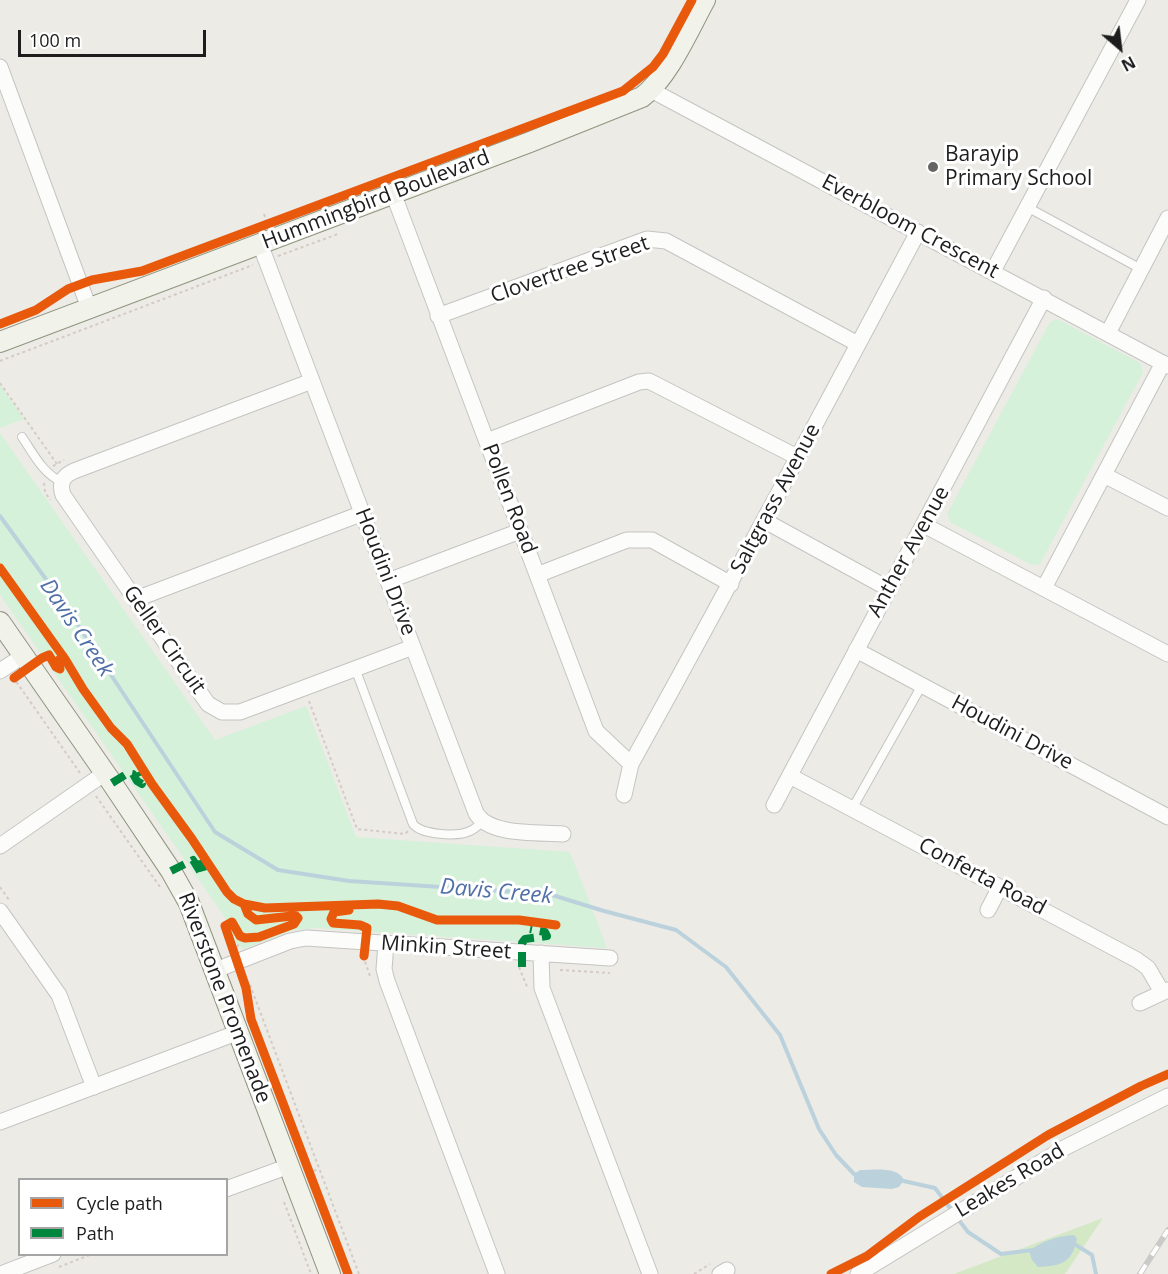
<!DOCTYPE html>
<style>
body{margin:0}
#map{position:relative;width:1168px;height:1274px;overflow:hidden;background:#ecebe6;font-family:"Open Sans",sans-serif}
canvas{display:block}
.legend{position:absolute;left:18px;top:1178px;width:210px;height:78px;box-sizing:border-box;background:#fff;border:2px solid #a5a5a5;margin:0;padding:8px 10px;list-style:none;font-size:18px;color:#1d1d1d}
.legend li{display:flex;align-items:center;gap:12px;height:30px}
.legend b{width:30px;border:2px solid #a5a5a5}
.north{position:absolute;left:1090px;top:18px;width:60px;height:60px;-webkit-text-stroke:4px #fff;paint-order:stroke;rotate:152deg;font-size:16px;font-weight:700;line-height:24px;text-align:center;color:#1d1d1d}
.north::after{content:'';display:block;margin:auto;width:21px;height:27px;background:#1d1d1d;clip-path:polygon(50% 0,100% 100%,50% 72%,0 100%)}
.scale{position:absolute;left:18px;top:30px;width:188px;height:27px;box-sizing:border-box;border:3px solid #1d1d1d;border-top:0;padding-left:8px;font-size:18px;line-height:21px;white-space:nowrap;color:#1d1d1d;-webkit-text-stroke:4px #fff;paint-order:stroke}
</style>
<div id="map">
<canvas width="1168" height="1274"></canvas>
<ul class="legend">
<li><b style="height:8px;background:#e8590c"></b>Cycle path</li>
<li><b style="height:8px;background:#00873e"></b>Path</li>
</ul>
<div class="north">N</div>
<div class="scale">100 m</div>
</div>
<script>
const ctx = document.querySelector('canvas').getContext('2d');
ctx.lineJoin = 'round';
function fill(path, color) {
  ctx.fillStyle = color;
  ctx.fill(path, 'evenodd');
}
function strokePath(path, color, width, dash) {
  ctx.strokeStyle = color;
  ctx.lineWidth = width;
  ctx.lineCap = dash ? 'butt' : 'round';
  ctx.setLineDash(dash || []);
  ctx.stroke(path);
}
function drawText(font, color, halo, rows, align = 'center') {
  ctx.font = font + ' "Open Sans",sans-serif';
  ctx.lineWidth = 6;
  ctx.setLineDash([]);
  ctx.textBaseline = 'middle';
  ctx.strokeStyle = halo;
  ctx.fillStyle = color;
  for (const [text, x, y, turn = 0] of rows) {
    ctx.save();
    ctx.translate(x, y);
    ctx.rotate((+turn || 0) * Math.PI / 180);
    ctx.textAlign = isNaN(turn) ? turn : align;
    if (halo) ctx.strokeText(text, 0, 0);
    ctx.fillText(text, 0, 0);
    ctx.restore();
  }
}
fill(new Path2D(`
 M 1103,1218 L 1065,1274 L 954,1274 Z`), '#d4e8c6');
fill(new Path2D(`
 M 1057,319 L 1140,363 L 1143,372 L 1040,564 L 1032,565 L 950,522 L 947,514 L 1050,322 Z
 M 0,385 L 24,419 L 0,428 Z
 M 0,433 L 215,740 L 306,706 L 356,837 L 570,852 L 607,948 L 315,928 L 291,931 L 244,949 L 237,945 L 224,916 L 0,595 Z`), '#d5f1d9');
fill(new Path2D(`
 M 860,1170 C 874,1170 898,1166 904,1180 L 899,1187 L 892,1189 L 862,1187 L 854,1182 L 854,1174 Z
 M 1074,1235 L 1077,1239 C 1072,1263 1061,1266 1038,1267 L 1032,1260 L 1029,1251 C 1042,1241 1057,1236 1074,1235 Z`), '#bbd2dd');
strokePath(new Path2D(`
 M 0,516 L 64,604 L 215,832 L 278,870 L 349,881 L 549,894 L 604,911 L 676,930 L 726,967 L 780,1035 L 819,1129 L 836,1155 L 854,1174 L 859,1175
 M 899,1180 L 935,1188 L 953,1212
 M 958,1219 L 968,1232 L 1001,1254 L 1033,1250
 M 1073,1245 L 1076,1245 L 1092,1255 L 1096,1274`), '#bbd2dd', 4);
const lane = new Path2D(`
 M 1027,207 L 1141,269
 M 22,437 C 33,453 43,474 62,482
 M 355,668 L 413,824 C 422,835 458,837 470,831 C 475,829 479,825 482,822
 M 852,809 L 922,685`);
const street = new Path2D(`
 M 0,67 L 89,308
 M 651,90 L 1168,366
 M 393,193 L 596,731 L 631,764 L 624,795
 M 260,244 L 476,813 C 489,836 538,832 563,834
 M 993,271 L 1138,0
 M 438,316 L 647,239 L 666,241 L 858,344
 M 1108,333 L 1168,218
 M 312,381 L 74,471 C 63,476 59,483 63,495 L 208,704 L 222,712 L 240,712 L 413,647
 M 487,441 L 639,382 L 649,381 L 797,457
 M 1104,475 L 1168,508
 M 765,521 L 889,589
 M 924,525 L 1168,654
 M 537,575 L 627,540 L 652,540 L 731,584
 M 388,581 L 520,531
 M 1044,588 L 1163,363
 M 136,599 L 363,513
 M 856,650 L 1168,817
 M 0,671 L 23,656
 M 631,764 C 729,588 823,410 918,232
 M 790,776 L 1137,960 L 1148,968 L 1162,992
 M 774,805 L 1044,298
 M 0,846 L 105,773
 M 988,910 L 1000,887
 M 0,911 L 59,995 L 94,1087
 M 386,944 L 384,969 L 387,981 L 497,1274
 M 541,953 L 542,988 L 650,1274
 M 216,970 L 290,941 L 306,938 L 610,958
 M 1140,1003 L 1168,990
 M 0,1122 L 239,1032
 M 226,1189 L 289,1166
 M 1,1274 L 53,1254
 M 720,1274 L 727,1270
 M 858,1274 L 1066,1147 L 1168,1096`);
const secondary = new Path2D(`
 M 0,342 L 530,142 L 642,97 C 668,78 689,29 705,0
 M 0,622 L 112,783 L 171,871 L 189,903 L 330,1274`);
strokePath(lane, '#c4c4c2', 10);
strokePath(street, '#c4c4c2', 17);
strokePath(secondary, '#90947f', 22);
strokePath(new Path2D(`
 M 264,214 L 268,225
 M 278,256 L 338,234
 M 0,361 L 253,265
 M 0,383 L 57,464
 M 53,466 L 64,460
 M 44,483 L 45,492 L 50,500
 M 13,677 L 80,773
 M 309,701 L 357,829 L 405,834 L 408,831
 M 96,796 L 160,887
 M 0,887 L 9,900
 M 237,947 L 243,937
 M 363,956 L 370,976
 M 519,967 L 528,989
 M 560,970 L 610,973
 M 243,975 L 250,985 L 359,1274
 M 308,1173 L 319,1169
 M 284,1202 L 311,1274
 M 59,1267 L 92,1254
 M 694,1274 L 710,1264`), '#d5cac6', 2, [3, 3]);
strokePath(lane, '#fcfcfb', 8);
strokePath(street, '#fcfcfb', 15);
strokePath(secondary, '#f1f2ea', 20);
const rail = new Path2D(`
 M 1140,1274 L 1168,1230`);
strokePath(rail, '#cacac9', 6);
strokePath(rail, '#fff', 4, [11]);
strokePath(new Path2D(`
 M 112,783 L 128,773 L 133,774 L 137,781 L 142,784 L 138,772
 M 171,871 L 193,860 L 201,873 L 204,874 L 200,860
 M 522,967 L 522,943 L 525,939 L 547,936 L 545,932 L 530,929`), '#00873e', 8, [15, 8]);
strokePath(new Path2D(`
 M 0,324 L 36,310 L 68,289 L 92,280 L 142,271 L 623,91 L 653,67 L 663,54 L 692,0
 M 0,568 L 65,659 L 83,689 L 111,728 L 127,744 L 152,784 L 192,839 L 227,892 L 234,899 L 244,904 L 265,908 L 378,904 L 398,906 L 437,920 L 519,920 L 556,925
 M 14,678 L 42,658 L 49,655 L 56,667 L 60,669 L 58,661 L 63,656
 M 244,904 L 248,914 L 256,920 L 292,916 L 296,916 L 298,918 L 294,924 L 259,937 L 245,938 L 240,936 L 232,922 L 225,926 L 246,988 L 251,1019 L 348,1274
 M 349,910 L 334,912 L 331,919 L 333,923 L 360,925 L 367,928 L 364,956
 M 831,1274 L 867,1256 L 919,1217 L 1048,1135 L 1141,1086 L 1168,1074`), '#e8590c', 9);
for (const [x, y, r, color] of [
 [933,167,6,"#656563"]
]) {
  const dot = new Path2D();
  dot.arc(x, y, r, 0, 2 * Math.PI);
  ctx.fillStyle = color;
  ctx.fill(dot);
  strokePath(dot, '#fff', 2);
}
drawText('21px', '#1d1d1d', '#fff', [
 ["Barayip",945,155],
 ["Primary School",945,179]
], 'left');
drawText('21px', '#1d1d1d', '#fff', [
 ["Hummingbird Boulevard",376,200,-21],
 ["Everbloom Crescent",910,227,28],
 ["Clovertree Street",570,270,-19],
 ["Pollen Road",509,499,69],
 ["Saltgrass Avenue",776,499,-62],
 ["Anther Avenue",909,552,-61],
 ["Houdini Drive",385,572,69],
 ["Geller Circuit",164,640,55],
 ["Houdini Drive",1012,733,28],
 ["Conferta Road",982,877,28],
 ["Minkin Street",446,948,4],
 ["Riverstone Promenade",224,998,69],
 ["Leakes Road",1010,1181,-31]
]);
drawText('italic 22px', '#5070a7', '#fff', [
 ["Davis Creek",76,628,56],
 ["Davis Creek",496,892,5]
]);
</script>
